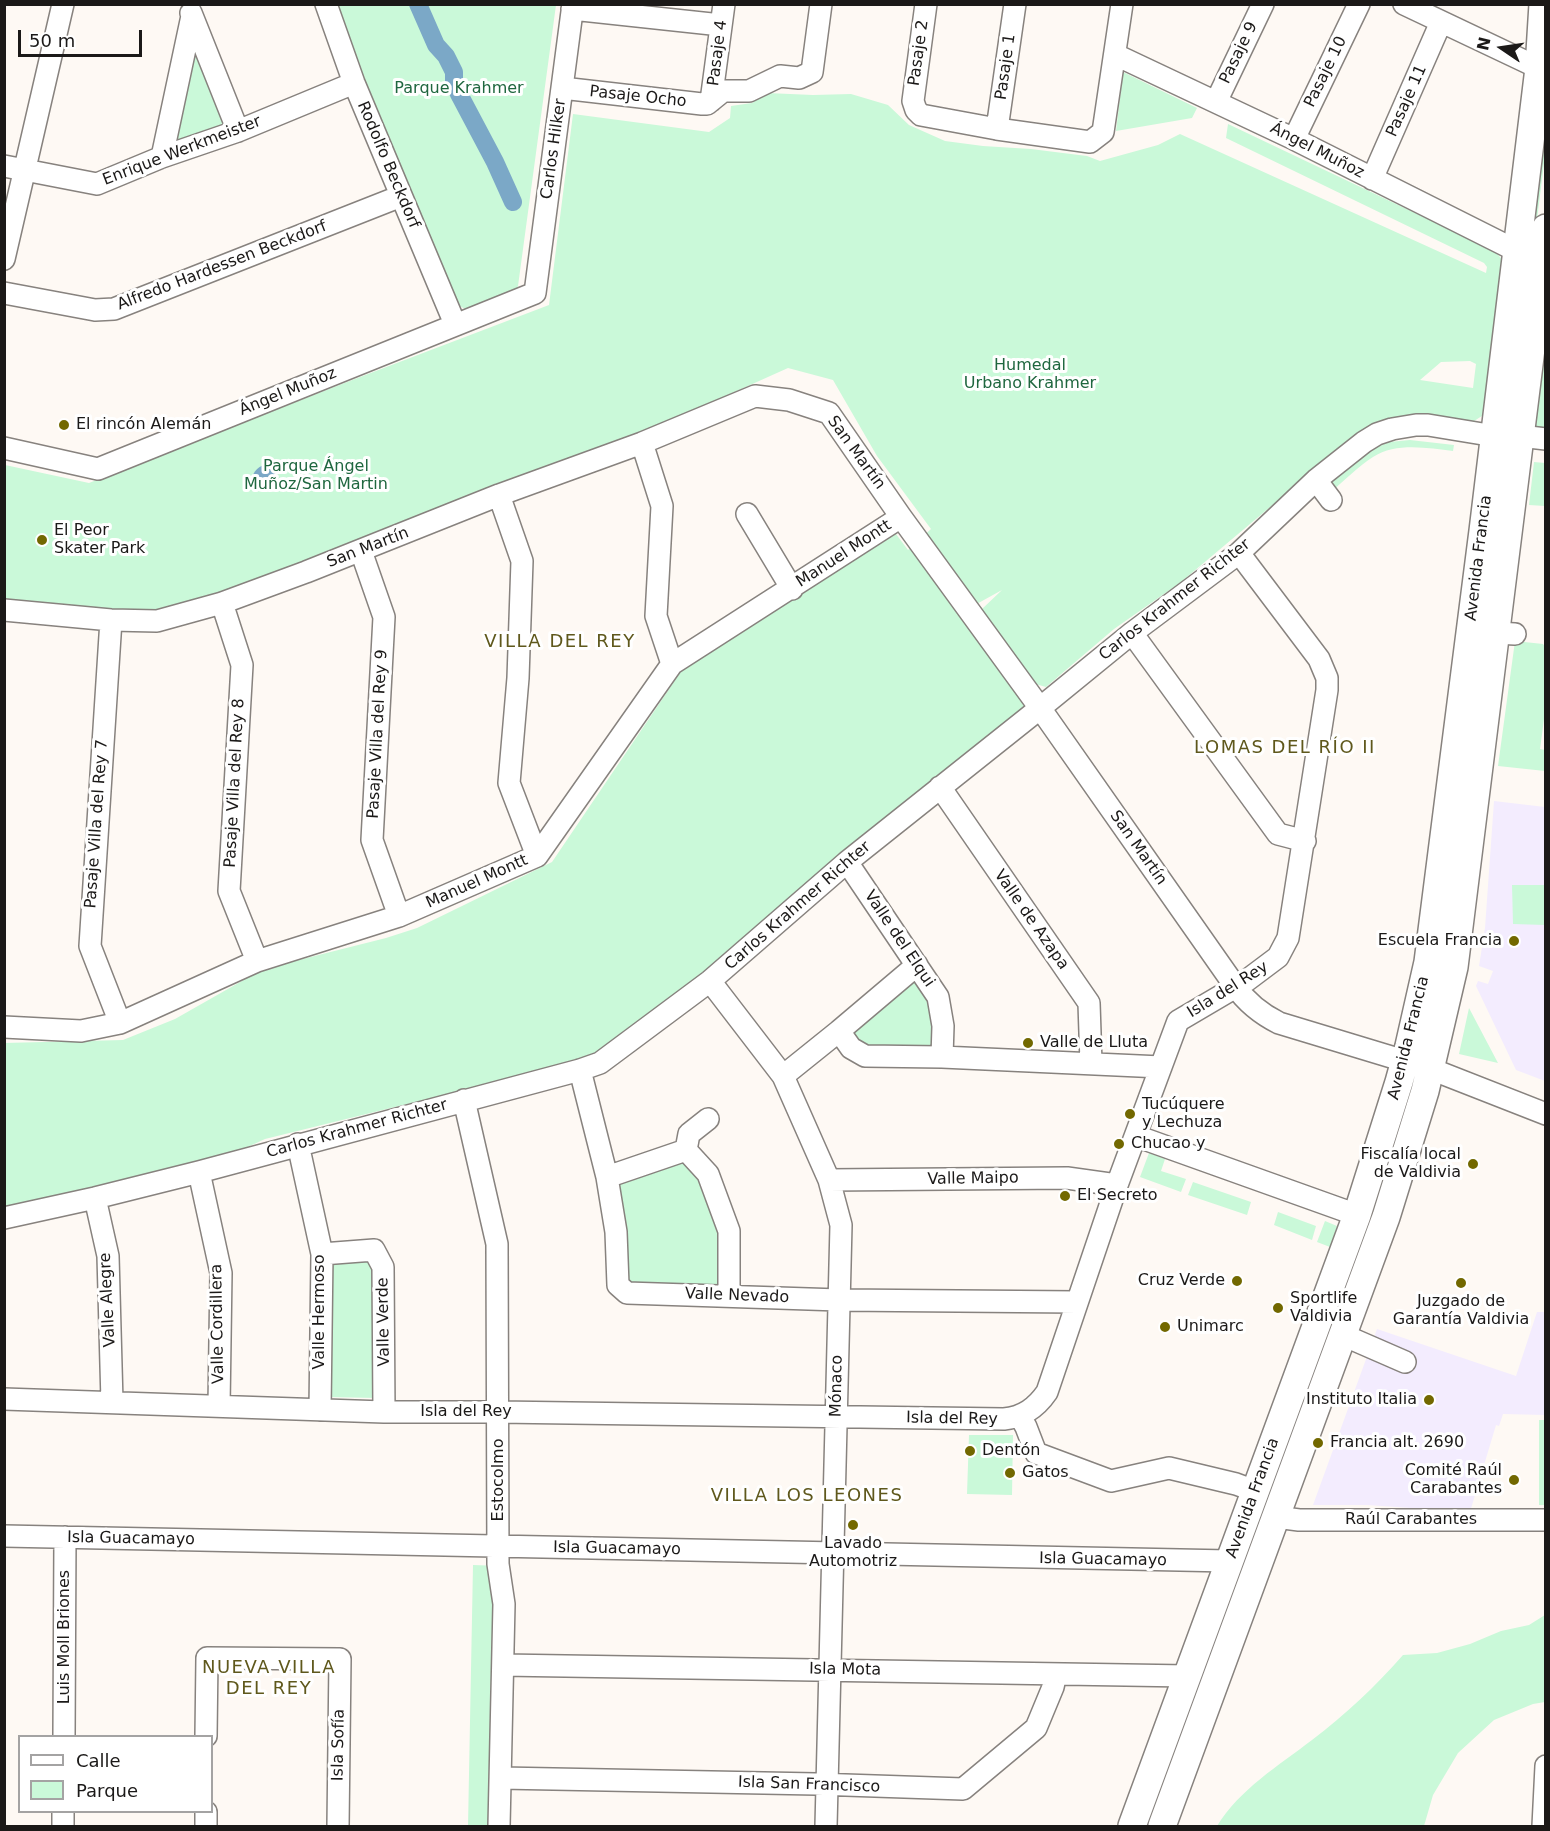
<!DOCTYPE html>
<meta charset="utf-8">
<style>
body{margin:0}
#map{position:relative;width:1550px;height:1831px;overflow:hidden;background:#fef9f4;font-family:"DejaVu Sans",sans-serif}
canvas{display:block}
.frame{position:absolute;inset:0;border:6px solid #1b1918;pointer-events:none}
.legend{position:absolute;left:18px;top:1735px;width:195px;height:78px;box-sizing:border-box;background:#fff;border:2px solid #a4a3a3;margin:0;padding:8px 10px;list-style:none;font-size:18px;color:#1b1918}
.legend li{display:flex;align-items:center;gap:12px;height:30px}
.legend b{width:30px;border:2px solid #a4a3a3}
.north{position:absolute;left:1472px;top:18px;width:60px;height:60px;-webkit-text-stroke:4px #fff;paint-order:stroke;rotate:283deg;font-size:16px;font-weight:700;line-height:24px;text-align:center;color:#1b1918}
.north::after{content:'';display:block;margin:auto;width:21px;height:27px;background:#1b1918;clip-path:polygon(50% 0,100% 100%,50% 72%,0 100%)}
.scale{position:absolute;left:18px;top:30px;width:124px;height:27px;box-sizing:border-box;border:3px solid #1b1918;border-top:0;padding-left:8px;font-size:18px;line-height:21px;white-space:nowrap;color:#1b1918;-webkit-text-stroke:4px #fff;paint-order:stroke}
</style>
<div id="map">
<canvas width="1550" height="1831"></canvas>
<div class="frame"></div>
<ul class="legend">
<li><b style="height:8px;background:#fff"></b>Calle</li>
<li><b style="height:16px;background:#caf9d9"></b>Parque</li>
</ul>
<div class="north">N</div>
<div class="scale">50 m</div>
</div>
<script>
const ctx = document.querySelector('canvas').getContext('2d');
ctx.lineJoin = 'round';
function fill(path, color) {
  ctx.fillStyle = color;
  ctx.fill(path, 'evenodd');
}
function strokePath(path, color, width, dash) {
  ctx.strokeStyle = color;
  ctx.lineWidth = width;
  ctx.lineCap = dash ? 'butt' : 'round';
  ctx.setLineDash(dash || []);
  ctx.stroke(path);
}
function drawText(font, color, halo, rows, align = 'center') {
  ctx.font = font + ' "DejaVu Sans",sans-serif';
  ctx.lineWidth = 6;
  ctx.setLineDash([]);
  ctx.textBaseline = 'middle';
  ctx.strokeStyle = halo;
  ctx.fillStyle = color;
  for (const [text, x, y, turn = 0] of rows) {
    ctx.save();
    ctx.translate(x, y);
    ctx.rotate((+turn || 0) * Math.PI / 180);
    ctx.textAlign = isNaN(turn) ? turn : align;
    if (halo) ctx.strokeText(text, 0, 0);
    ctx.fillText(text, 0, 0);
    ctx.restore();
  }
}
fill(new Path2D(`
 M 1494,801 L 1545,807 L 1545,1081 L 1516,1070 L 1476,986 L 1478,981 L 1488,984 L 1493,971 L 1479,966 L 1485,928 Z
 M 1537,1312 L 1545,1312 L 1545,1415 L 1503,1414 L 1499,1426 L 1496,1425 L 1470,1512 L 1367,1505 L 1313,1505 L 1377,1329 L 1516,1376 Z`), '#f3ecfe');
fill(new Path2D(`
 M 335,5 L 556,5 L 518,286 L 515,293 L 467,310 L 454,303 Z
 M 192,42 L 226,120 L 222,131 L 174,150 Z
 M 1123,72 L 1197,108 L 1192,118 L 1116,131 Z
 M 1545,87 L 1545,155 L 1528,292 L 1545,300 L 1545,433 L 1485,414 L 1471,423 L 1338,450 L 1181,582 L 1114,629 L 1046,687 L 1032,683 L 982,609 L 1002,590 L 964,611 L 1025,702 L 1024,710 L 703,976 L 594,1058 L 265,1139 L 213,1163 L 5,1207 L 4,1043 L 123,1040 L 175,1019 L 263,969 L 386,938 L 417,928 L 552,862 L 684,667 L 896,534 L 908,550 L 931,529 L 877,456 L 833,380 L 788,368 L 661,425 L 660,424 L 231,593 L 166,611 L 116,612 L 5,604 L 5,465 L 89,483 L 347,382 L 549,305 L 573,114 L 709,132 L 730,118 L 731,106 L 752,103 L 767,93 L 813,95 L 851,94 L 888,105 L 909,125 L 945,141 L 983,146 L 1031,149 L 1087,156 L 1100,161 L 1158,145 L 1180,134 L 1486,273 L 1487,267 L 1484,263 L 1226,138 L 1228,124 L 1495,251 L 1504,262 ZM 1470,361 L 1476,364 L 1473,388 L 1420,380 L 1441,362 Z
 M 1410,440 L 1454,445 L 1453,451 C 1428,448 1396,442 1373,457 C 1359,466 1345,480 1332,491 L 1328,485 L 1368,451 L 1389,442 Z
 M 1534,462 L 1545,463 L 1545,506 L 1529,505 Z
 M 1515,641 L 1543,644 L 1545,647 L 1546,704 L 1540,749 L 1545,750 L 1545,771 L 1498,766 Z
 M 1512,885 L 1545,885 L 1545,925 L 1513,924 Z
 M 910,978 L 919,978 L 935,1002 L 938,1041 L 930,1052 L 865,1051 L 850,1038 L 852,1027 Z
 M 1469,1008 L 1498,1063 L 1459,1054 Z
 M 1149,1153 L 1165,1159 L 1161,1171 L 1186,1179 L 1181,1192 L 1140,1177 Z
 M 680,1161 L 691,1165 L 698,1173 L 722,1228 L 722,1283 L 716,1290 L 636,1288 L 625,1276 L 615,1188 L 621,1177 Z
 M 1193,1182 L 1251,1202 L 1247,1215 L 1188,1195 Z
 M 1278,1212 L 1316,1226 L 1312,1240 L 1274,1225 Z
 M 1325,1221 L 1337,1226 L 1330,1247 L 1317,1242 Z
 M 367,1255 L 379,1270 L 376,1398 L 327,1397 L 328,1264 Z
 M 1539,1420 L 1545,1420 L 1545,1505 L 1539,1505 Z
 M 969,1435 L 1013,1435 L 1012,1495 L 967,1494 Z
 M 473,1565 L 502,1566 L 495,1826 L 468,1826 Z
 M 1545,1615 L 1545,1702 L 1533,1704 L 1494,1720 L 1458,1753 L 1433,1795 L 1424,1826 L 1217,1826 C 1240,1789 1278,1766 1312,1740 C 1345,1715 1376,1686 1403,1655 L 1437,1653 L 1470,1644 L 1501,1631 L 1529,1625 Z`), '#caf9d9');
fill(new Path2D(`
 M 275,464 L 282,468 C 274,478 262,480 251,479 C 256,467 261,464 275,464 Z`), '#7ba8c7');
strokePath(new Path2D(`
 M 418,4 L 436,45 L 446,56 L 454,72 L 454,82 L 459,94 L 495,162 L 513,202`), '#7ba8c7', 18);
const minor = new Path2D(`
 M 326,4 L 354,83 L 455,324
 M 926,4 L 913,101 L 916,110 L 921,115 L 997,129 L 1090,142 L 1103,132 L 1122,4
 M 1404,4 L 1539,68 L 1546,70
 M 572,9 L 721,25
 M 191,13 L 238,131
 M 1116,55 L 1294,139 L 1517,251
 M 562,88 L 702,104 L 707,104 L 723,91 L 749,91 L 780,76 L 799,78 L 812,72 L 821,4
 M 711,101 L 724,4
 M 1216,102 L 1263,4
 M 997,129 L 1015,4
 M 1294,139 L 1359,4
 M 162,157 L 192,16
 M 4,166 L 97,184 L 162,157 L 238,131 L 354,83
 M 1372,179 L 1441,22
 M 4,259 L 63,4
 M 4,293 L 95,310 L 114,309 L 401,196
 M 642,443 L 662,506 L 656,616 L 672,664
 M 4,448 L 98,469 L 535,293 L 573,4
 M 1316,480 L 1331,500
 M 499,495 L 522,561 L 518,678 L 509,783 L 537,856
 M 747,514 L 792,589
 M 361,551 L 384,617 L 372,840 L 399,916
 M 222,603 L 242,665 L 229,891 L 257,961
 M 4,610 L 111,620 L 157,621 L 222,603 L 306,572 L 499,495 L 642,443 L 755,396 L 789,400 L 829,413 L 901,517 L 1040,708 L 1235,986 C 1247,1003 1261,1014 1279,1023 L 1431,1069 L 1546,1114
 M 111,620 L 90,946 L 120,1023
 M 1132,633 L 1278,834 L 1305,841
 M 1495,633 L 1515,634
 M 940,787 L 1089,1003 L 1091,1063
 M 847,862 L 938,997 L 943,1026 L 942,1057
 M 710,981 L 783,1076 L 829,1180 L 841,1225 L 826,1826
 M 4,1027 L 81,1031 L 120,1023 L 257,961 L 399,916 L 537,856 L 672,664 L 901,517
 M 839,1031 L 851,1048 L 865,1056 L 942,1057 L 1161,1067
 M 580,1070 L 607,1177 L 616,1232 L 618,1285 L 627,1293 L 839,1300 L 1077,1302
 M 783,1076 L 839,1031 L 917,965
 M 464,1100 L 497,1244 L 498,1564 L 504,1604 L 499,1826
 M 1136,1136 L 1357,1215
 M 298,1144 L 322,1254 L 320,1410
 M 686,1150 L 689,1134 L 708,1119
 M 199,1172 L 221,1273 L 219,1406
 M 607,1177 L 686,1150 L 708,1174 L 729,1231 L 729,1296
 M 829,1180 L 1067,1178 L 1117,1185
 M 95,1198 L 108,1256 L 112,1402
 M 4,1218 L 95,1198 L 199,1172 L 580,1070 L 600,1063 L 710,981 L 847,862 L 1029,717 L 1132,633 L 1239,553 L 1316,480 L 1364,442 L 1377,434 L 1392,429 L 1416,425 L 1428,425 L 1495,436 L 1520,436 L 1546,439
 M 322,1254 L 374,1250 L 383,1267 L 384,1412
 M 1343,1335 L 1405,1362
 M 4,1399 L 384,1412 L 498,1412 L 1004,1419 C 1023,1417 1036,1408 1047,1392 L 1117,1185 L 1178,1021 L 1246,981 L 1278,957 L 1288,938 L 1327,690 L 1327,678 L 1319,659 L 1239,553
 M 1020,1416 L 1026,1427 L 1036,1453 L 1111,1481 L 1169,1468 L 1236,1484 L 1255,1491
 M 1276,1517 L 1299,1520 L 1546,1520
 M 4,1536 L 1229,1561
 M 503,1665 L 1188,1676
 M 64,1736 L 65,1537
 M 206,1736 L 207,1658 L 340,1659 L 338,1826
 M 501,1778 L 816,1784 L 963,1789 L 1036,1728 L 1053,1687 L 1056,1674
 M 63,1826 L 63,1812
 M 206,1826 L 206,1812
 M 1543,1826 L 1546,1766`);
const major = new Path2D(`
 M 1132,1826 L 1357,1215 L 1399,1082 L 1409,1046 L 1428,962 L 1483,531 L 1539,68 L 1543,4
 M 1162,1826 L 1386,1217 L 1425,1091 L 1454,967 L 1546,228`);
strokePath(minor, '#87827e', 24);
strokePath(major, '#87827e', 30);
strokePath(minor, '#fff', 21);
strokePath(major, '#fff', 27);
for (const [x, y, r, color] of [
 [64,425,6,"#726800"],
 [42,540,6,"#726800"],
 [1514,941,6,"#726800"],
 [1028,1043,6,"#726800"],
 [1130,1114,6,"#726800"],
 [1119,1144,6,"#726800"],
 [1473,1164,6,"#726800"],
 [1065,1196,6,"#726800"],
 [1237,1281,6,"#726800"],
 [1461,1283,6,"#726800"],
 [1278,1308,6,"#726800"],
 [1165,1327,6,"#726800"],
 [1429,1400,6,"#726800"],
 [1318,1443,6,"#726800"],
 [970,1451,6,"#726800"],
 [1010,1473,6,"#726800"],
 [1514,1480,6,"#726800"],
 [853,1525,6,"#726800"]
]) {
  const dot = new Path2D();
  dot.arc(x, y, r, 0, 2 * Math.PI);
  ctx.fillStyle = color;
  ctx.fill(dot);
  strokePath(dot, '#fff', 2);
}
drawText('16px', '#1b1918', '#fff', [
 ["Pasaje 4",718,53,-83],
 ["Pasaje 2",919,53,-82],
 ["Pasaje 9",1239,53,-64],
 ["Pasaje 1",1006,67,-82],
 ["Pasaje 10",1326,72,-64],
 ["Pasaje Ocho",638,97,6],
 ["Pasaje 11",1407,101,-66],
 ["Carlos Hilker",554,149,-82],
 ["Enrique Werkmeister",182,151,-21],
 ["Ángel Muñoz",1317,151,27],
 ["Rodolfo Beckdorf",388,165,67],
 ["Alfredo Hardessen Beckdorf",222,266,-21],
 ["Ángel Muñoz",288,392,-22],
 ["San Martín",856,453,54],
 ["San Martín",368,548,-21],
 ["Manuel Montt",844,554,-33],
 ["Avenida Francia",1479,558,-83],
 ["Carlos Krahmer Richter",1175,600,-38],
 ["Pasaje Villa del Rey 9",378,734,-87],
 ["Pasaje Villa del Rey 8",235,783,-87],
 ["Pasaje Villa del Rey 7",97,824,-86],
 ["San Martín",1138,848,55],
 ["Manuel Montt",477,882,-24],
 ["Carlos Krahmer Richter",798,906,-41],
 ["Valle de Azapa",1031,920,55],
 ["Valle del Elqui",899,939,56],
 ["Isla del Rey",1228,990,-32],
 ["Avenida Francia",1409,1038,-76],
 ["Carlos Krahmer Richter",357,1129,-15],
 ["Valle Maipo",973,1179,-1],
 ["Valle Nevado",737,1296,2],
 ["Valle Alegre",108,1300,-93],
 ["Valle Hermoso",320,1312,-90],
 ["Valle Verde",384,1322,-91],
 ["Valle Cordillera",218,1324,-91],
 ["Mónaco",837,1386,-89],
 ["Isla del Rey",466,1412],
 ["Isla del Rey",952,1419,1],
 ["Estocolmo",499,1480,-90],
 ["Avenida Francia",1253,1498,-70],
 ["Raúl Carabantes",1411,1520],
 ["Isla Guacamayo",131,1539,1],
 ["Isla Guacamayo",617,1549,1],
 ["Isla Guacamayo",1103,1560,1],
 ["Luis Moll Briones",65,1637,-90],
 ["Isla Mota",845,1670,1],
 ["Isla Sofía",339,1745,-89],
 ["Isla San Francisco",809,1785,2]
]);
drawText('16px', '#1f673f', '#fff', [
 ["Parque Krahmer",459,89],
 ["Humedal",1030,366],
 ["Urbano Krahmer",1030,384],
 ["Parque Ángel",316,467],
 ["Muñoz/San Martin",316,485]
]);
drawText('16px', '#1b1918', '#fff', [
 ["El rincón Alemán",76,425],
 ["El Peor",54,531],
 ["Skater Park",54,549],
 ["Escuela Francia",1502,941,"right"],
 ["Valle de Lluta",1040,1043],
 ["Tucúquere",1142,1105],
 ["y Lechuza",1142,1123],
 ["Chucao y",1131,1144],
 ["Fiscalía local",1461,1155,"right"],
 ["de Valdivia",1461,1173,"right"],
 ["El Secreto",1077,1196],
 ["Cruz Verde",1225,1281,"right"],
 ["Sportlife",1290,1299],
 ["Valdivia",1290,1317],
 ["Juzgado de",1461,1302,"center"],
 ["Garantía Valdivia",1461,1320,"center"],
 ["Unimarc",1177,1327],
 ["Instituto Italia",1417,1400,"right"],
 ["Francia alt. 2690",1330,1443],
 ["Dentón",982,1451],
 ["Comité Raúl",1502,1471,"right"],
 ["Carabantes",1502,1489,"right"],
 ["Gatos",1022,1473],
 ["Lavado",853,1544,"center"],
 ["Automotriz",853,1562,"center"]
], 'left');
ctx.letterSpacing = '1.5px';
drawText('18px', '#5f581c', '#fff', [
 ["VILLA DEL REY",560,642],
 ["LOMAS DEL RÍO II",1285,748],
 ["VILLA LOS LEONES",807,1496],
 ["NUEVA VILLA",269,1668],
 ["DEL REY",269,1689]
]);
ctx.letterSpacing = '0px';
</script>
